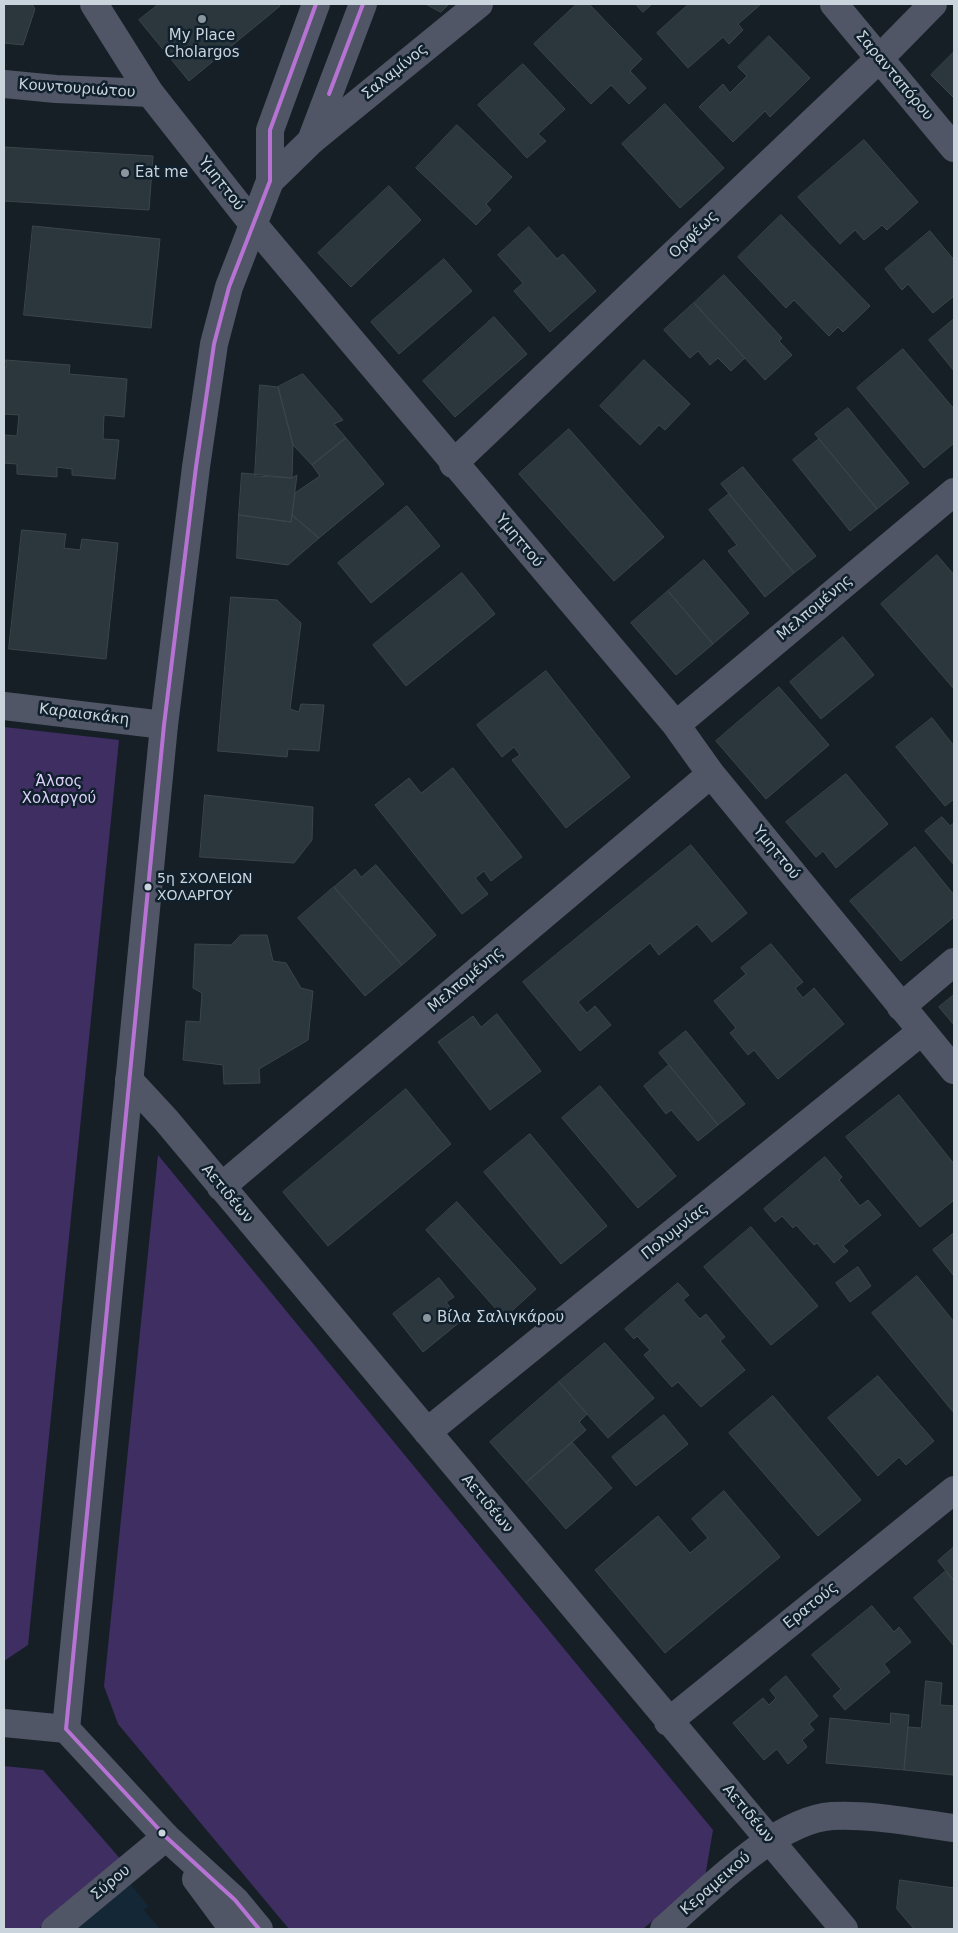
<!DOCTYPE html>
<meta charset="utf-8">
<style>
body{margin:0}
#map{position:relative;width:958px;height:1933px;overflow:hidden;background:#161f26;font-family:"DejaVu Sans",sans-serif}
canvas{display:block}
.frame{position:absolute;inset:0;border:5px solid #cad4dc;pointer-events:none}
</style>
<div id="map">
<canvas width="958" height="1933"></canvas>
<div class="frame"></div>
</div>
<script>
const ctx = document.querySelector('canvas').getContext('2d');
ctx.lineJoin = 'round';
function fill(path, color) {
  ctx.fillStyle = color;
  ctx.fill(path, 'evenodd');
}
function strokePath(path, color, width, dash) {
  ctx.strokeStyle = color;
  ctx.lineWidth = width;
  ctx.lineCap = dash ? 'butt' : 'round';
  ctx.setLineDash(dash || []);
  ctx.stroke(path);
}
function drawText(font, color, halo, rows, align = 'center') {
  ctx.font = font + ' "DejaVu Sans",sans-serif';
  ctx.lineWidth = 5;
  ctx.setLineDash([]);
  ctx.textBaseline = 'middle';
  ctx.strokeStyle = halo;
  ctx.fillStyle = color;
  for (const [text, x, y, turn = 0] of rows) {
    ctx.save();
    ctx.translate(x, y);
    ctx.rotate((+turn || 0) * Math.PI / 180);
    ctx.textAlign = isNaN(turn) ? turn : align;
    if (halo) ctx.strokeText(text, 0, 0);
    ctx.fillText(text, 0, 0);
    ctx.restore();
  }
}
fill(new Path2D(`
 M 117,1867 L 148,1906 L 144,1910 L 160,1929 L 38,1929 Z`), '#132736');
fill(new Path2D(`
 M 4,727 L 119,740 L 28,1645 L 4,1661 Z
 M 158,1155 L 713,1830 L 705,1877 L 643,1929 L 289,1929 L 118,1724 L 104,1686 Z
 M 4,1766 L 43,1770 L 123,1862 L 38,1929 L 4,1929 Z`), '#3f2e61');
const building = new Path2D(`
 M 4,4 L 32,4 L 35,9 L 23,45 L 4,43 Z
 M 159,4 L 279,4 L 280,6 L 189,81 L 139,20 Z
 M 426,4 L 449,4 L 441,12 Z
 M 577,4 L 589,4 L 642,59 L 630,71 L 646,88 L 629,104 L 611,85 L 591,104 L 534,44 Z
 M 636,4 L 652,4 L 643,12 Z
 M 689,4 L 759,4 L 760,5 L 738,24 L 743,30 L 729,44 L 723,37 L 688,68 L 657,33 Z
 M 769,36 L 810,78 L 770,117 L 765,111 L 733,142 L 699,107 L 723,84 L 730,93 L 747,76 L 738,67 Z
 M 954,52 L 954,98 L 931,75 Z
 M 523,64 L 565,109 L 538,134 L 546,141 L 527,158 L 478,105 Z
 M 665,104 L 724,168 L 680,208 L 622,144 Z
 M 457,125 L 512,177 L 486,204 L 491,210 L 476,225 L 416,168 Z
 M 864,140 L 918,202 L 887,230 L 882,225 L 864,240 L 855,230 L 840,244 L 798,197 Z
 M 4,147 L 153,156 L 149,210 L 4,201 Z
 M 389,186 L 421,220 L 351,287 L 318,253 Z
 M 781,215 L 870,306 L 843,332 L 838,327 L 829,336 L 794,300 L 786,308 L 738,257 Z
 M 33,226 L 160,239 L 151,328 L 24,315 Z
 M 529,227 L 557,259 L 563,254 L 596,291 L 550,332 L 514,291 L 523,283 L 498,255 Z
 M 930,231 L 954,260 L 954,296 L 933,313 L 908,284 L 902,290 L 885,269 Z
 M 444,259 L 472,291 L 399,354 L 371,322 Z
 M 724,275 L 782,338 L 779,341 L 792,355 L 765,380 L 694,303 Z
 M 694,303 L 745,358 L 731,371 L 718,358 L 710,365 L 698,351 L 690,358 L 664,330 Z
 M 494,317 L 527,354 L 455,417 L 423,381 Z
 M 954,319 L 954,371 L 929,340 Z
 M 903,349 L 954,409 L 954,443 L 924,468 L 857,388 Z
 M 6,360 L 70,365 L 69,374 L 127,379 L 124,417 L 104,415 L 103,439 L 119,440 L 115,479 L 72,475 L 72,469 L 57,467 L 57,477 L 17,474 L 17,464 L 4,463 L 4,435 L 17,436 L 19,415 L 4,414 L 4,367 L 6,367 Z
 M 644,360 L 690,404 L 665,430 L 659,425 L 640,445 L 600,406 Z
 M 303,374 L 343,420 L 334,424 L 346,438 L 312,465 L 293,445 L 278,387 Z
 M 260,385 L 278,387 L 293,445 L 292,478 L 255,476 Z
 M 848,408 L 909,483 L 877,509 L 815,434 Z
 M 569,429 L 664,537 L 614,581 L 519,474 Z
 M 346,438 L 384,484 L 319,538 L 292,515 L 295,493 L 320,476 L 312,465 Z
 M 819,439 L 877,509 L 850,531 L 793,460 Z
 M 743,467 L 816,556 L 794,573 L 721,484 Z
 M 242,473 L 292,478 L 297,475 L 291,522 L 239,515 Z
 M 729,494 L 794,573 L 765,597 L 728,551 L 737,545 L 709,510 Z
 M 407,506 L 440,546 L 371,603 L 338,563 Z
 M 239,515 L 291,522 L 292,515 L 319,538 L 288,565 L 237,558 Z
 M 22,530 L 66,534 L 64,548 L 80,550 L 82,539 L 118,543 L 106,659 L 9,649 Z
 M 937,555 L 954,575 L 954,689 L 881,604 Z
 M 704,560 L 749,613 L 713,644 L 668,591 Z
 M 462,573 L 495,614 L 406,686 L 373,645 Z
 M 668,591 L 713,644 L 676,675 L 631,623 Z
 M 231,597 L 277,600 L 301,623 L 290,709 L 299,712 L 301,704 L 324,705 L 319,751 L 288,749 L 287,757 L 218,751 Z
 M 843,637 L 874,675 L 821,719 L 790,682 Z
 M 546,671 L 630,777 L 566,828 L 512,760 L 520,755 L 514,747 L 502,757 L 477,725 Z
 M 779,687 L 829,745 L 766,799 L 716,741 Z
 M 932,718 L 954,746 L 954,799 L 945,806 L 896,747 Z
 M 453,768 L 522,857 L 491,881 L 484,871 L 475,878 L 488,894 L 462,914 L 375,805 L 409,778 L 421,793 Z
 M 846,774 L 888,824 L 836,868 L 823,851 L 816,857 L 786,822 Z
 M 205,795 L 313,807 L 312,840 L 294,863 L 200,857 Z
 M 942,817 L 950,826 L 954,823 L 954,865 L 925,831 Z
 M 691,845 L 747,913 L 712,942 L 697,924 L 659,955 L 650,943 L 578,1002 L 587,1013 L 595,1006 L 611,1025 L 580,1051 L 523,982 Z
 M 915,847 L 954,895 L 954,917 L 901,961 L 850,901 Z
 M 376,865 L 436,935 L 402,965 L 334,887 L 355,869 L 361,877 Z
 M 334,887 L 402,965 L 365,996 L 298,918 Z
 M 241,935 L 267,935 L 273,961 L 286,963 L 301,988 L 313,991 L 308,1040 L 259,1069 L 260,1083 L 224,1084 L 223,1065 L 183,1060 L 186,1021 L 200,1022 L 202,993 L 193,988 L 195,944 L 231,945 Z
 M 771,944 L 803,982 L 795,988 L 803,998 L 814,988 L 844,1024 L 778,1079 L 754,1050 L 748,1055 L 730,1033 L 736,1028 L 714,1001 L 746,974 L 741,968 Z
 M 954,995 L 954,1025 L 939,1007 Z
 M 497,1014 L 541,1071 L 490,1110 L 438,1042 L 473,1016 L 481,1027 Z
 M 686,1031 L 745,1104 L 718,1125 L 659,1053 Z
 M 669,1065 L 718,1125 L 698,1141 L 671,1110 L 666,1114 L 644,1086 Z
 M 600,1086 L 676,1176 L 638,1208 L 562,1118 Z
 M 406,1089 L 451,1144 L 328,1246 L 283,1192 Z
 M 899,1095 L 954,1164 L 954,1200 L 920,1227 L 846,1137 Z
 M 530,1134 L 607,1226 L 561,1264 L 484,1172 Z
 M 825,1157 L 842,1177 L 839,1180 L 860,1206 L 868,1200 L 881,1215 L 843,1246 L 848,1251 L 834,1263 L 817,1243 L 814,1245 L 796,1225 L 793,1228 L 782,1216 L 775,1222 L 764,1209 Z
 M 457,1202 L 536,1289 L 504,1318 L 426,1230 Z
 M 751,1227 L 818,1306 L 771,1345 L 704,1267 Z
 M 954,1233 L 954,1276 L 933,1250 Z
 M 858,1267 L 871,1286 L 850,1302 L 836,1283 Z
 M 917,1276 L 954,1322 L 954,1413 L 872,1313 Z
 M 439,1278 L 454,1297 L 446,1302 L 461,1321 L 423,1352 L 393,1314 Z
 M 678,1283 L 689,1295 L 683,1300 L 700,1319 L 706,1314 L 725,1337 L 720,1341 L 745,1370 L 701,1407 L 678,1382 L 672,1387 L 644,1355 L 650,1350 L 637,1336 L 634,1339 L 625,1329 Z
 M 605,1343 L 654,1398 L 608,1438 L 559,1382 Z
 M 878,1376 L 934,1441 L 906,1465 L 899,1457 L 878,1476 L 828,1418 Z
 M 559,1382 L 587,1414 L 579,1422 L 586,1430 L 526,1483 L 490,1442 Z
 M 773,1396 L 861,1500 L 818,1536 L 729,1433 Z
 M 664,1415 L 688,1444 L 636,1486 L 612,1457 Z
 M 572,1442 L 612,1488 L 566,1529 L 526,1483 Z
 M 724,1491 L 780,1557 L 665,1653 L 595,1570 L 658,1516 L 690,1553 L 708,1538 L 692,1519 Z
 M 954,1547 L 954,1581 L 938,1561 Z
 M 946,1571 L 954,1581 L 954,1646 L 914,1598 Z
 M 872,1606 L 894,1632 L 899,1627 L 911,1642 L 884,1664 L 890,1672 L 845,1710 L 833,1696 L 841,1689 L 812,1655 Z
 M 786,1676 L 818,1716 L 809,1724 L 814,1730 L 802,1740 L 807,1747 L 788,1764 L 777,1749 L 764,1760 L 733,1723 L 763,1698 L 769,1705 L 776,1698 L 770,1690 Z
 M 926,1681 L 942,1683 L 940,1705 L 954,1706 L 954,1775 L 904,1770 L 908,1727 L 921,1728 Z
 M 891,1713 L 909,1715 L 904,1770 L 826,1763 L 830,1718 L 890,1724 Z
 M 900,1880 L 954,1888 L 954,1929 L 914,1929 L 897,1909 Z`);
fill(building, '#2b373c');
strokePath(building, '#3c4549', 1);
strokePath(new Path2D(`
 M 94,4 L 150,93 L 253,224 L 676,725 L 711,774 L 954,1070
 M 834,4 L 954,148
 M 4,84 L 56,89 L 150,93
 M 311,141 L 479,4
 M 453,464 L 880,58 L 933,4
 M 4,706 L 164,725
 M 676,725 L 954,492
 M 901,1007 L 954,962
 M 129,1080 L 166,1120 L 844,1929
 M 221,1187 L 711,774
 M 427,1432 L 922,1031
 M 668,1722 L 954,1490
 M 55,1929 L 166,1837
 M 664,1929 C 707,1892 775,1820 832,1816 C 872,1814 915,1823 954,1828`), '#505665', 28);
strokePath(new Path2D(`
 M 270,181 L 311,141 L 363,4
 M 4,1723 L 66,1729
 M 66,1729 L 164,725 L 196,467 L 214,344 L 229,287 L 270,181 L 270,130 L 316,4
 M 66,1729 L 166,1837 L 235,1900 L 259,1929
 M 196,1879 L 233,1929`), '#505665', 28);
strokePath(new Path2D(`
 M 329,94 L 363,4
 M 259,1929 L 235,1900 L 166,1837 L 66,1729 L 164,725 L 196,467 L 214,344 L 229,287 L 270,181 L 270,130 L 316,4`), '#b673d3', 4);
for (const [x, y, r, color] of [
 [202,19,5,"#8b959c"],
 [125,173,5,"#8b959c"],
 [148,887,4.5,"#cad4dc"],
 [427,1318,5,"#8b959c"],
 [162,1833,4.5,"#cad4dc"]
]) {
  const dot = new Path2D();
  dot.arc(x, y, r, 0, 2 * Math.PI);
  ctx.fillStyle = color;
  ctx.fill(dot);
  strokePath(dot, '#10202c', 2);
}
drawText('14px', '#cad4dc', '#10202c', [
 ["5η ΣΧΟΛΕΙΩΝ",157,879],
 ["ΧΟΛΑΡΓΟΥ",157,896]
], 'left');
drawText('15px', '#cad4dc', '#10202c', [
 ["My Place",202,36,"center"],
 ["Cholargos",202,53,"center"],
 ["Eat me",135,173],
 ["Βίλα Σαλιγκάρου",437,1318]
], 'left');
drawText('15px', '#cad4dc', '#10202c', [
 ["Σαλαμίνος",395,72,-39],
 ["Σαρανταπόρου",894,76,50],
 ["Κουντουριώτου",77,89,4],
 ["Υμηττού",221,184,52],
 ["Ορφέως",694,235,-44],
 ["Υμηττού",519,541,50],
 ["Μελπομένης",815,608,-40],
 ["Καραισκάκη",84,715,7],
 ["Υμηττού",776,853,51],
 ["Μελπομένης",466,980,-40],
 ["Αετιδέων",227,1194,50],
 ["Πολυμνίας",675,1232,-39],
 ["Αετιδέων",487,1504,50],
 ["Ερατούς",811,1606,-39],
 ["Αετιδέων",748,1814,50],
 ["Σύρου",111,1883,-40],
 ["Κεραμεικού",716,1884,-41]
]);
drawText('15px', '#dbcffa', '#10202c', [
 ["Άλσος",59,782],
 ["Χολαργού",59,799]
]);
</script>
